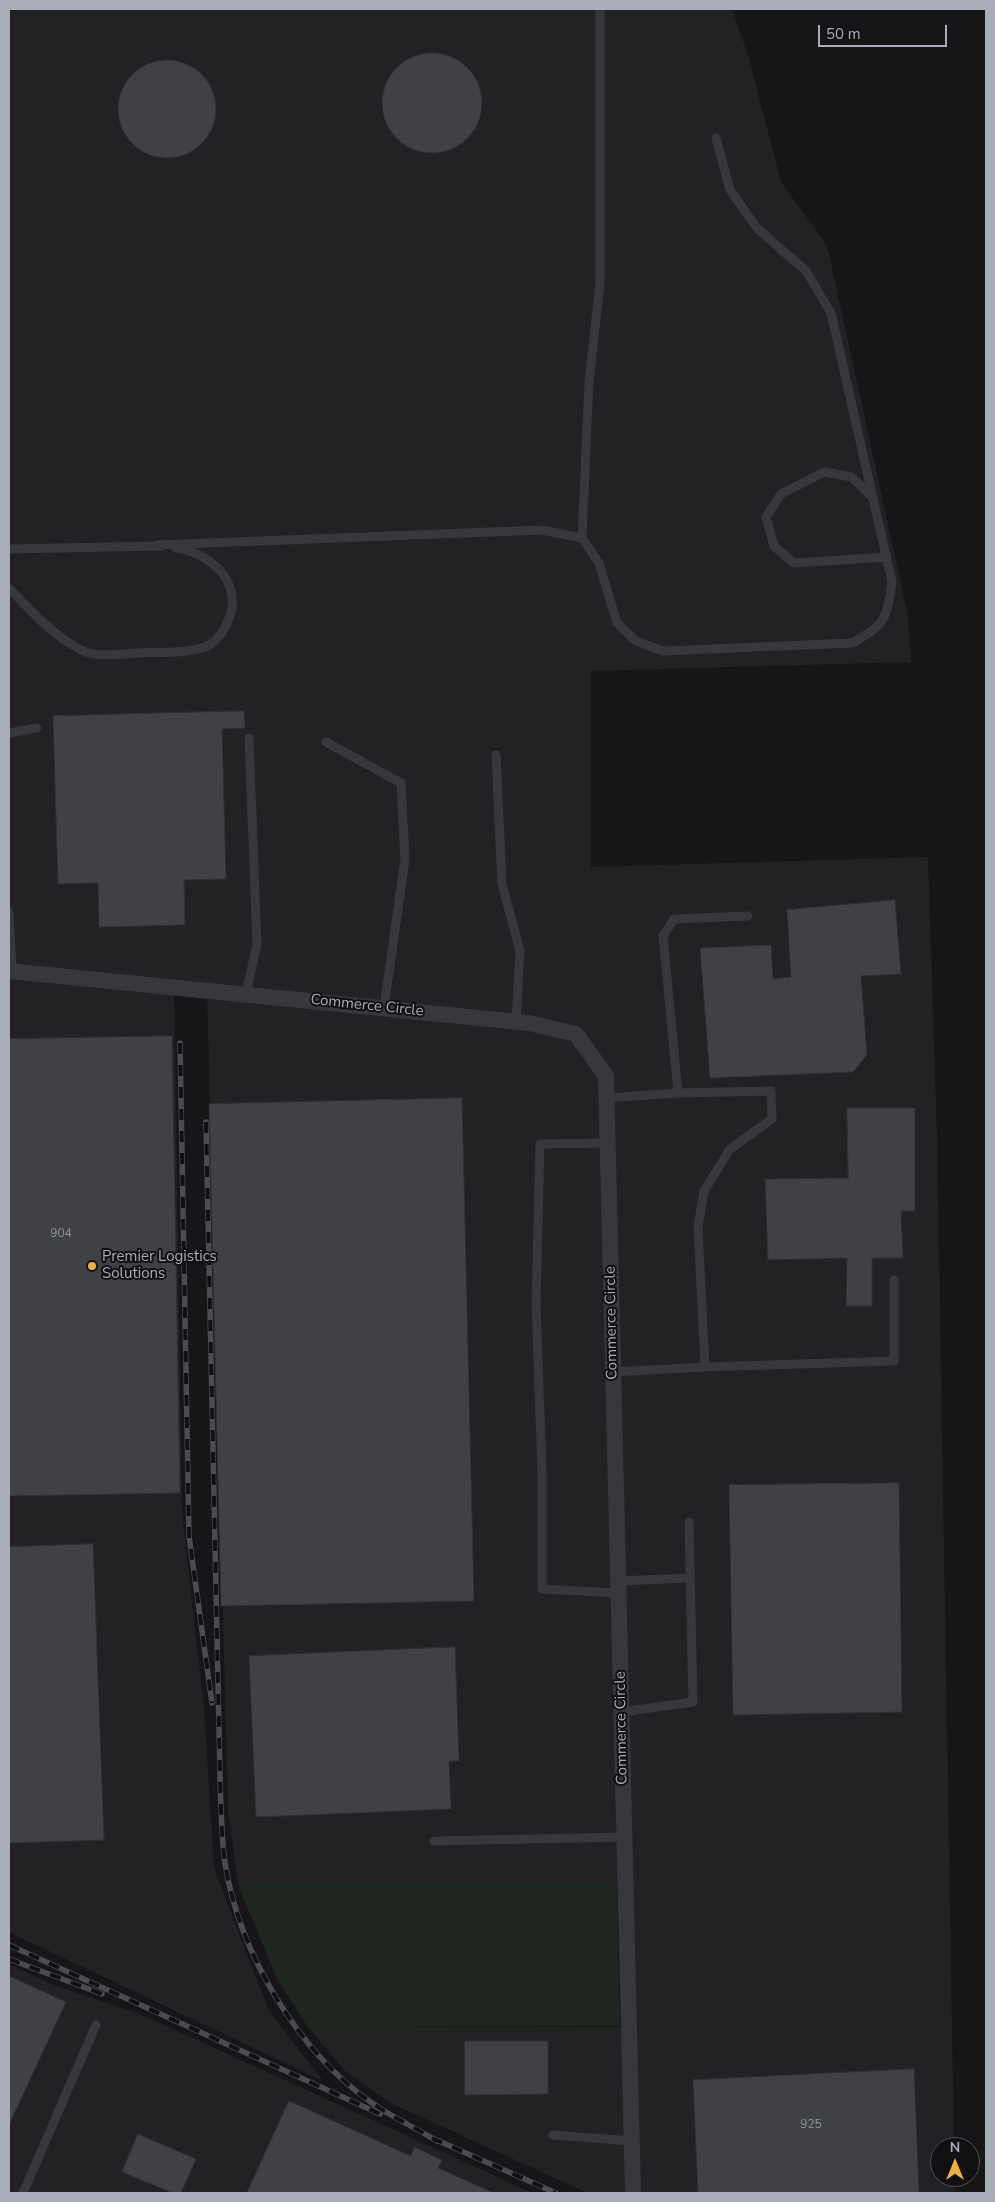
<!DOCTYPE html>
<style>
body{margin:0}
#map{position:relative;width:995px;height:2202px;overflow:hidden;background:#161618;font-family:"Nunito Sans",sans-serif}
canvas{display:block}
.frame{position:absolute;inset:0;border:10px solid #a8adb8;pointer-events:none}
.north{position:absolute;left:930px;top:2137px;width:50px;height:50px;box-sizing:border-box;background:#111113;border:1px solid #4d4f55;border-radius:50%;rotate:0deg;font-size:14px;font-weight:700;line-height:20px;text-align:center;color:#a8adb8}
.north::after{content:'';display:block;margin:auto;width:18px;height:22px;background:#f2b134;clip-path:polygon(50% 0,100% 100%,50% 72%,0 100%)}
.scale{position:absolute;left:818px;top:25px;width:129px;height:22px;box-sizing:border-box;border:2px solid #a8adb8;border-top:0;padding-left:6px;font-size:15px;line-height:18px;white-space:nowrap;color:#a8adb8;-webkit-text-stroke:4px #111113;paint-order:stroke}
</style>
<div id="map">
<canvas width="995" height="2202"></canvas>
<div class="frame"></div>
<div class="north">N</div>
<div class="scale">50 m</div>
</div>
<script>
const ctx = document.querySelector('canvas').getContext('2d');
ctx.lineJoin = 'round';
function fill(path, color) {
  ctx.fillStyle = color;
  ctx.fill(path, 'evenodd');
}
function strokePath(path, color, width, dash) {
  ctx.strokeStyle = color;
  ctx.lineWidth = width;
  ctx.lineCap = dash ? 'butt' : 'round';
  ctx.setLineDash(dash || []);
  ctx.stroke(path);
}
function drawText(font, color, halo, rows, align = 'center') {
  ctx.font = font + ' "Nunito Sans",sans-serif';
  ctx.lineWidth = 4;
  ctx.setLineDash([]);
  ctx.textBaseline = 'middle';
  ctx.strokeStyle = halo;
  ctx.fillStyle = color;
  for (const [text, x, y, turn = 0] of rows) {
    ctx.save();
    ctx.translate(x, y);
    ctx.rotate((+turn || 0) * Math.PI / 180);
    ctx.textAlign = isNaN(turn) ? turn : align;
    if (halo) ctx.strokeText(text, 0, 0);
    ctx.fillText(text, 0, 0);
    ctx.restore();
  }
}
fill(new Path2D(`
 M 9,9 L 732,9 L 748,55 L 781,182 L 827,245 L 908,616 L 911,662 L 591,671 L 591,867 L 928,857 L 937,1136 L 954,2147 L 940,2147 L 940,2177 L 955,2177 L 955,2193 L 587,2193 L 391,2103 L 346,2072 L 307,2026 L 629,2027 L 625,1885 L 238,1885 L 228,1808 L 207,990 L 174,987 L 182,1513 L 204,1708 L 214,1868 L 269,2011 L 323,2081 L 9,1932 Z
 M 9,1964 L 54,1985 L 140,2014 L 533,2193 L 9,2193 Z`), '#222225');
fill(new Path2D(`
 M 238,1885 L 617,1885 L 620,2026 L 307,2026 L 277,1979 Z`), '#1e261f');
const building = new Path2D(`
 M382 103a50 50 0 1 1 100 0a50 50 0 1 1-100 0Z
 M118 109a49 49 0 1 1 98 0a49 49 0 1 1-98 0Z
 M 244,711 L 245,728 L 222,729 L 226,879 L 184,880 L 185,925 L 99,927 L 98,883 L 58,884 L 53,716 Z
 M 895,900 L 901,974 L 861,976 L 867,1055 L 853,1072 L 710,1078 L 700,948 L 771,945 L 773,979 L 791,977 L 787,910 Z
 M 172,1036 L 180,1493 L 9,1496 L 9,1039 Z
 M 462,1098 L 474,1601 L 221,1606 L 209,1104 Z
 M 847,1108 L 915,1108 L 915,1211 L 901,1211 L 903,1258 L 872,1258 L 872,1306 L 846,1306 L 847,1258 L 768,1260 L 765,1179 L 848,1178 Z
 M 899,1483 L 902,1712 L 733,1715 L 729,1485 Z
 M 93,1544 L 104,1840 L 9,1843 L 9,1547 Z
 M 455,1647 L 459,1761 L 449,1761 L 451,1809 L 256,1817 L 249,1656 Z
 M 9,1976 L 66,2002 L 9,2125 Z
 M 465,2041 L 548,2041 L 548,2094 L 465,2095 Z
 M 914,2069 L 919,2193 L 698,2193 L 693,2080 Z
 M 289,2101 L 411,2156 L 414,2147 L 442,2160 L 438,2168 L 494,2193 L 247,2193 Z
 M 138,2134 L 196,2159 L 181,2193 L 173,2193 L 122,2172 Z`);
fill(building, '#404145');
strokePath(building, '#303034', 1);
strokePath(new Path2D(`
 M 872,497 L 852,477 L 824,472 L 781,494 L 766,517 L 774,546 L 794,563 L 887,557
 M 582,538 L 589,382 L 600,283 L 600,9
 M 157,545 L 542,530 L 582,538 L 599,563 L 617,623 L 636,641 L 663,651 L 852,643 C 885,625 887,619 892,582 L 831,313 L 806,271 L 757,228 L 730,190 L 716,138
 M 9,549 L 161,546
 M 9,588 C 30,610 53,636 81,650 C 97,658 119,654 137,653 C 158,652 185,654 205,647 C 213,644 220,636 224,629 C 248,589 216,554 176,548
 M 9,733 L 37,728
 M 326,742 L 401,783 L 405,859 L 384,1008
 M 496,755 L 502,884 L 520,951 L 516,1022
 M 9,912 L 12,971
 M 246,994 L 257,944 L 249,738
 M 606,1098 L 678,1093 L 663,936 L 674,919 L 748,916
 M 607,1143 L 540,1144 L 536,1304 L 542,1472 L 542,1589 L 618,1593
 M 705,1367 L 894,1361 L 894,1280
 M 613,1372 L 705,1367 L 698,1227 L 704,1191 L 730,1149 L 772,1119 L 771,1091 L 678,1093
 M 618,1581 L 690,1578
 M 621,1712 L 693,1702 L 689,1522
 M 434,1841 L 625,1837
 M 553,2135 L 632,2141
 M 23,2193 L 96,2025`), '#37383d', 9);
strokePath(new Path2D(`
 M 9,971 L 529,1023 L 576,1034 L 606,1076 L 633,2193`), '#37383d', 16);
const rail = new Path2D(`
 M 180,1043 L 189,1536 L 212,1703
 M 206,1122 L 220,1776 C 221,1805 221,1834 225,1863 C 239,1952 297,2051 372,2103 C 392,2117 416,2128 437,2141
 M 9,1945 L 380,2114
 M 9,1959 L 102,1994
 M 432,2138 L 556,2193`);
strokePath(rail, '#4a4c52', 5.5);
strokePath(rail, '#111113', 4, [11]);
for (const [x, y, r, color] of [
 [92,1266,5,"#f2b134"]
]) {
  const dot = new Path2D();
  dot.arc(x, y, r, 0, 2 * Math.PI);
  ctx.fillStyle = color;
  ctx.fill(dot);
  strokePath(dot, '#111113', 2);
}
drawText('12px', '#8e929b', null, [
 ["904",61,1234],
 ["925",811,2125]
]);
drawText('15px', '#a8adb8', '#111113', [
 ["Commerce Circle",367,1006,6],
 ["Commerce Circle",612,1323,-91],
 ["Commerce Circle",622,1728,-91]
]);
drawText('15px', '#a8adb8', '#111113', [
 ["Premier Logistics",102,1257],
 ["Solutions",102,1274]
], 'left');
</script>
